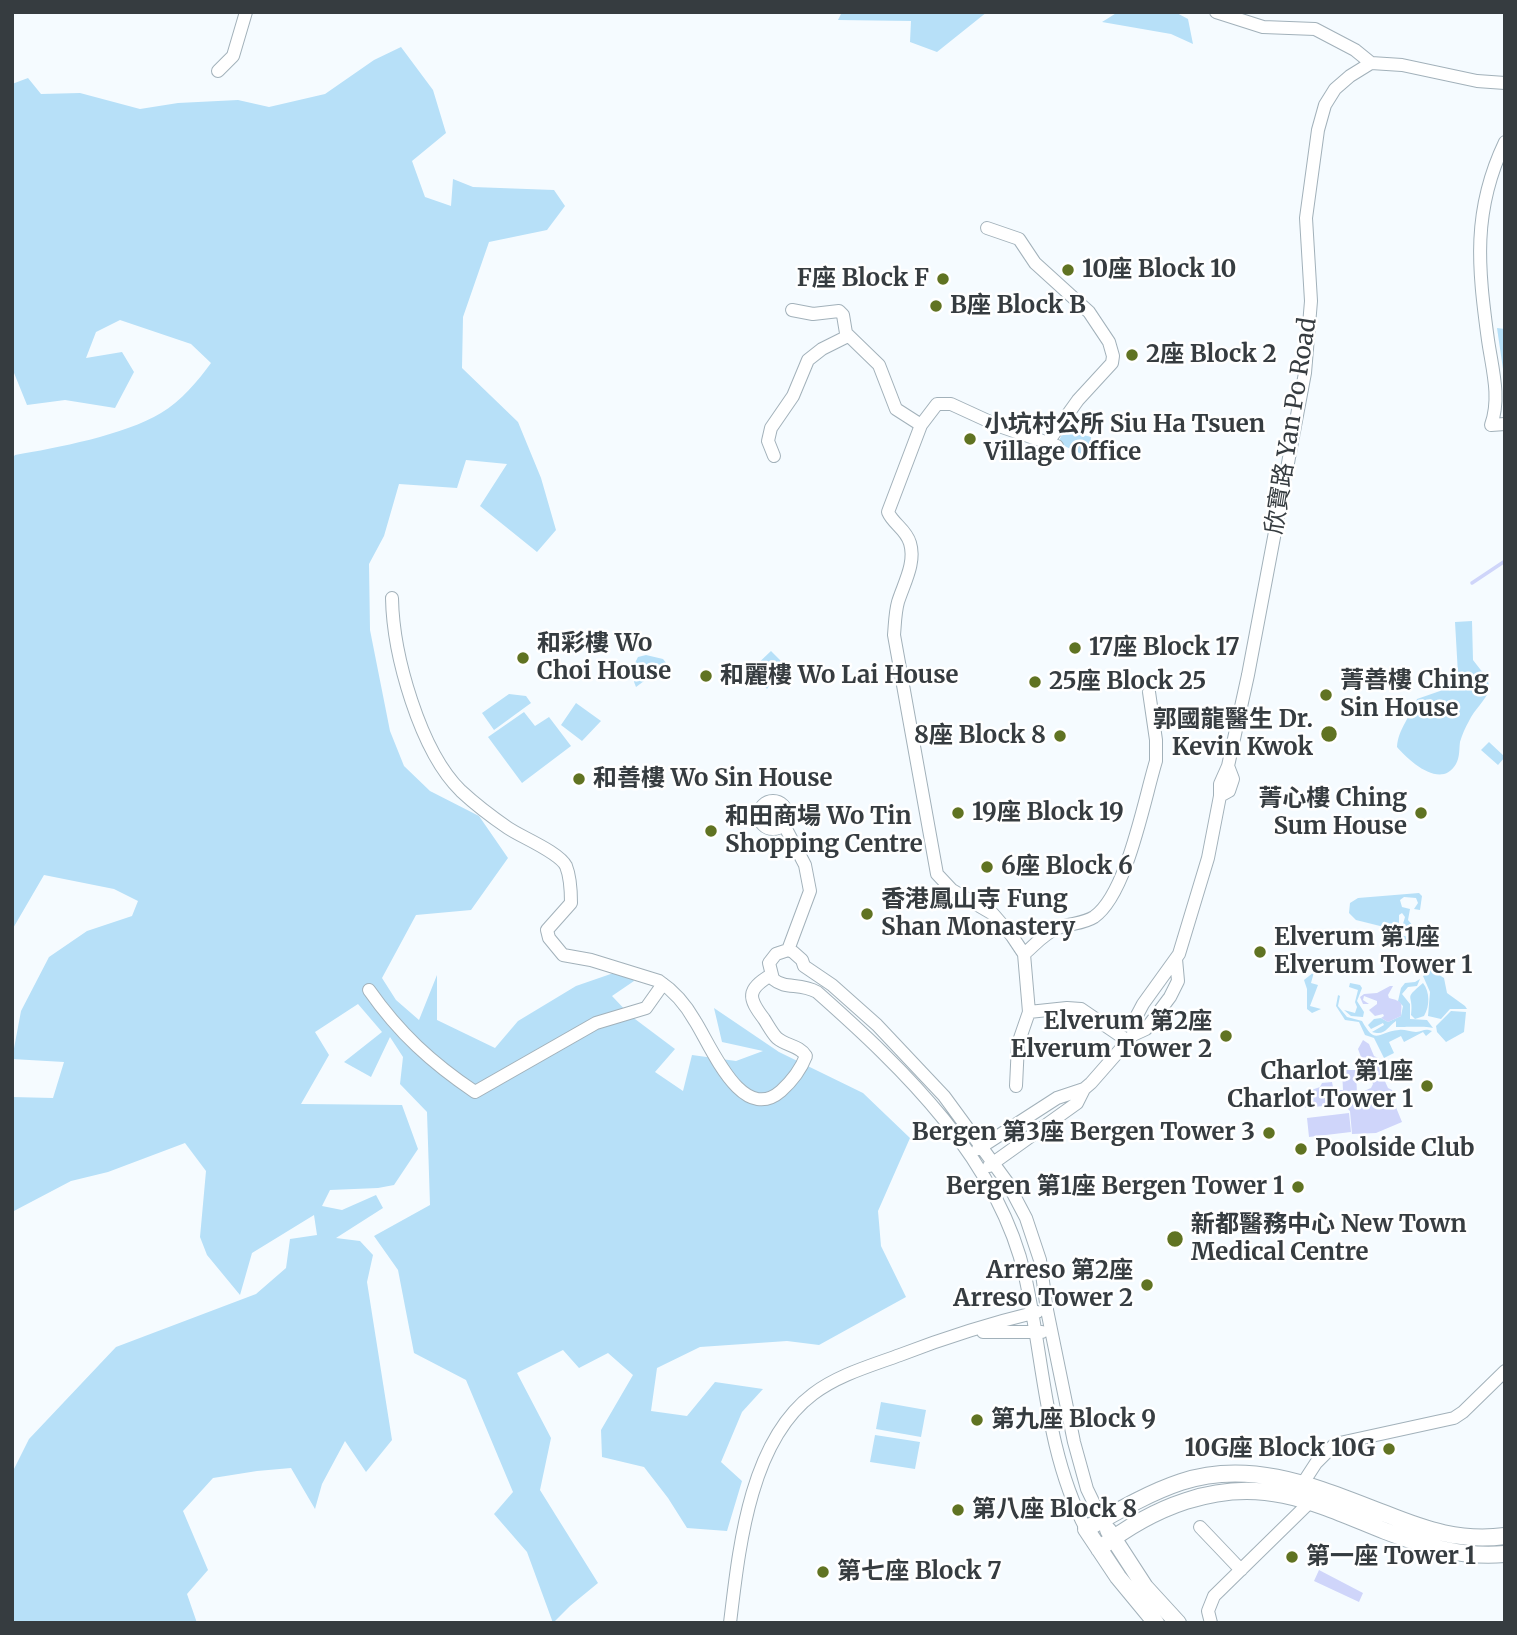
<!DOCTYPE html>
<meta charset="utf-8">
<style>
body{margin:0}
#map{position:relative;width:1517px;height:1635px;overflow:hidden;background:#f5fbff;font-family:Merriweather,serif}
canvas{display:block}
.frame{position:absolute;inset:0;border:14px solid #363c40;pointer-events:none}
</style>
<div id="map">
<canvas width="1517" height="1635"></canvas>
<div class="frame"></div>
</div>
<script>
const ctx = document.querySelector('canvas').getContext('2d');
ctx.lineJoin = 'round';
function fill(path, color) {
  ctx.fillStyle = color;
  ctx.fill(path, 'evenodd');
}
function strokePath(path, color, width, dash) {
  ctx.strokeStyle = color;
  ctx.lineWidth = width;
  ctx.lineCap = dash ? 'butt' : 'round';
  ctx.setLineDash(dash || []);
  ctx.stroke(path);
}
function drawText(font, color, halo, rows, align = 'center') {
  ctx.font = font + ' Merriweather,"Noto Sans TC",serif';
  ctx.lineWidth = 5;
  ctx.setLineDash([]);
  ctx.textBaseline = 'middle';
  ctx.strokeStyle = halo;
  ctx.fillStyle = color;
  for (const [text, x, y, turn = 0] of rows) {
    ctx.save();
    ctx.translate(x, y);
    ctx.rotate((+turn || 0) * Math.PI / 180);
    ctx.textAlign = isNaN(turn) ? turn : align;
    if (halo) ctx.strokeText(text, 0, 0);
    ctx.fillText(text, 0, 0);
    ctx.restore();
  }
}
fill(new Path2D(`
 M 842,12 L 987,12 L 937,52 L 910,42 L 911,21 L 838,20 Z
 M 1118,12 L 1175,12 L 1188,19 L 1193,44 L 1171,34 L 1102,22 Z
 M 401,47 L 433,90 L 446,133 L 412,161 L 425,197 L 451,206 L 453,179 L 473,187 L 554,190 L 565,206 L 547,230 L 489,242 L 463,317 L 462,368 L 518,422 L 541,478 L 556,530 L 537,552 L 480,506 L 507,464 L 466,460 L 457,488 L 399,484 L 384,536 L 369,564 L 370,630 L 390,731 L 404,766 L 430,791 L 479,816 L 508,858 L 471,910 L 416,915 L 382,978 L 396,1000 L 419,1020 L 437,975 L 437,1020 L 495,1048 L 518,1021 L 576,986 L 628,968 L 634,981 L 612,996 L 631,1016 L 675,1049 L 655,1072 L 683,1091 L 692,1055 L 736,1061 L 763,1051 L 722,1042 L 714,1008 L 779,1052 L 863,1093 L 910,1138 L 878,1211 L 881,1246 L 906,1297 L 819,1345 L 787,1341 L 700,1347 L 657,1368 L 651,1411 L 687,1416 L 715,1382 L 763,1389 L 742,1412 L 721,1462 L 742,1481 L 727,1531 L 687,1528 L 668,1498 L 644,1467 L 602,1457 L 601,1430 L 633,1375 L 608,1353 L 579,1368 L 563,1350 L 517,1373 L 551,1438 L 540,1490 L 598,1583 L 570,1606 L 553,1623 L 527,1552 L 494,1514 L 513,1492 L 466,1380 L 414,1353 L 398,1270 L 374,1236 L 430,1205 L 427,1112 L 400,1084 L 403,1057 L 390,1037 L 371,1077 L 344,1062 L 382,1032 L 358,1004 L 315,1032 L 329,1055 L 301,1104 L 402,1105 L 418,1149 L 394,1185 L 378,1188 L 330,1190 L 322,1206 L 342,1210 L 376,1195 L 383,1208 L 336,1238 L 360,1241 L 373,1255 L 367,1282 L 392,1440 L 366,1472 L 345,1441 L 322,1484 L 315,1509 L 291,1468 L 257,1471 L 213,1478 L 183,1511 L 208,1570 L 187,1594 L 197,1623 L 12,1623 L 12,1473 L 29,1439 L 116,1347 L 256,1294 L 286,1268 L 290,1239 L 317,1235 L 314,1215 L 252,1253 L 240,1295 L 207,1255 L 200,1237 L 206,1171 L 185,1143 L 108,1172 L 71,1181 L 12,1212 L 12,1097 L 53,1098 L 64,1062 L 12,1059 L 21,1011 L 49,957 L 87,931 L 132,916 L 138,901 L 114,889 L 44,875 L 12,930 L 12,459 L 15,455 C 56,448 125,435 161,413 C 181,401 198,381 211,363 L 191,344 L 120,320 L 96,332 L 86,358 L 122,352 L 134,372 L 115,408 L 65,400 L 27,405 L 12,368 L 12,84 L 28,78 L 41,94 L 80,93 L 140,109 L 178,103 L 238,100 L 269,107 L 325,94 L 374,60 Z
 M 1497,328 L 1505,329 L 1505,373 L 1503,369 Z
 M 1064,430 L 1091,437 L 1090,458 L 1058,443 Z
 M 1472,621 L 1473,660 L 1487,678 L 1490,689 C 1485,701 1474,710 1469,721 C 1465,728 1462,735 1460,742 C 1459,749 1460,757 1456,764 C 1441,790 1409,761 1397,747 C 1398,729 1411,716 1417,699 L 1440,691 L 1458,674 L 1455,622 Z
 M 771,651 L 783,663 L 767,689 L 751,670 Z
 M 646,655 L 663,659 L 667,664 L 636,687 C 631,675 632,668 638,657 Z
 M 509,694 L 526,696 L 531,703 L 494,730 L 482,713 Z
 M 576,703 L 601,721 L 582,741 L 561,725 Z
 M 524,712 L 535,726 L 549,717 L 571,746 L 522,783 L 488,737 Z
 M 1489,742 L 1505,757 L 1498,765 L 1481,750 Z
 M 1419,893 L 1422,896 L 1420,910 L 1414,909 L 1418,903 L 1416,898 L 1404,897 L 1400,900 L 1402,907 L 1410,909 L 1408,920 L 1414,927 L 1412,931 L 1408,931 L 1403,924 L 1405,917 L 1402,913 L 1399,915 L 1399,924 L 1392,929 L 1395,934 L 1413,938 L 1412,941 L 1387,935 L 1388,928 L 1356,920 L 1349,913 L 1350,903 L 1358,898 Z
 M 1430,969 L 1444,978 L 1447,993 L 1465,1006 L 1467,1009 L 1450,1009 L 1441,1019 L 1428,1016 L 1430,992 L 1423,976 Z
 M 1314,972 L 1311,983 L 1318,985 L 1310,1006 L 1321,1009 L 1312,1013 L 1307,1009 L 1307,989 L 1304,980 Z
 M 1420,979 L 1417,986 L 1408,987 L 1402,994 L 1410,1004 L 1410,1019 L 1427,1020 L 1433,1028 C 1429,1026 1403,1027 1396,1027 L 1396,1021 C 1387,1027 1386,1036 1372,1032 L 1384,1025 L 1383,1023 L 1371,1029 L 1368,1025 L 1374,1019 L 1381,1018 L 1388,1022 L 1401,1016 L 1403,1006 L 1398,1001 L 1401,988 L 1405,983 L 1415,982 Z
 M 1350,983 L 1360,985 L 1362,988 L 1357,1001 L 1364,1012 L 1363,1017 L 1351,1016 L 1344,1010 L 1355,1013 L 1357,1007 L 1355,1002 L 1358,990 L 1349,987 Z
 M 1423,983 C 1430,992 1430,1006 1424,1016 L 1415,1019 L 1411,1015 C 1414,992 1402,1001 1423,983 Z
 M 1338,995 L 1340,996 L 1338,1006 L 1347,1017 L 1362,1021 C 1376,1046 1377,1032 1399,1030 C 1404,1029 1410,1032 1416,1032 C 1423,1031 1425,1028 1432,1031 L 1426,1036 L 1423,1032 L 1404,1042 L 1401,1036 L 1389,1042 L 1394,1053 L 1384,1058 L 1374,1038 L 1365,1035 L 1359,1022 L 1345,1020 L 1336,1006 Z
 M 1451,1011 L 1466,1012 L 1464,1032 L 1446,1042 L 1437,1032 L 1436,1026 Z
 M 881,1402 L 926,1410 L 921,1437 L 876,1429 Z
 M 875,1435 L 920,1442 L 915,1469 L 870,1462 Z`), '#b7e0f8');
fill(new Path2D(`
 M 1390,986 L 1393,986 L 1388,995 L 1389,998 C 1403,1002 1402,1001 1401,1016 L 1388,1022 L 1381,1018 L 1384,1016 L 1383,1014 L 1375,1016 L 1369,1010 L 1377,1004 L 1377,1001 L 1364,996 L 1363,1000 L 1369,1004 L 1363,1004 L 1360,997 L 1364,994 L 1377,993 Z
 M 1363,1040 L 1369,1044 L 1374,1056 L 1378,1058 L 1381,1063 L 1379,1068 L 1388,1088 L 1392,1090 L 1394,1096 L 1393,1100 L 1402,1122 L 1376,1133 L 1352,1134 L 1350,1111 L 1347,1108 L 1341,1109 L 1346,1103 L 1345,1098 L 1339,1093 L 1339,1090 L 1343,1090 L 1342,1070 L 1356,1070 L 1357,1094 L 1371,1088 L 1373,1084 L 1367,1070 L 1362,1068 L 1360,1062 L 1361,1057 L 1358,1049 Z
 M 1332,1082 L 1335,1097 L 1331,1105 L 1306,1108 L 1301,1104 L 1300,1094 L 1320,1087 L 1322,1083 Z
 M 1349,1113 L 1351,1132 L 1309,1137 L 1307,1118 Z
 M 1319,1570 L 1363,1593 L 1359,1602 L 1314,1581 Z`), '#cfd5fa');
strokePath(new Path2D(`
 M 1472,583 L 1505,561`), '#cfd5fa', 3.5);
const minor = new Path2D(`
 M 1216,12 L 1263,27 L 1315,29 L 1355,50 L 1371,63 L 1402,65 L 1477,81 L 1505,83
 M 218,71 L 233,56 L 246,12
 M 1505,142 C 1472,211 1478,267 1488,340 C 1492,368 1501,398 1491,425 L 1505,424
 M 987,228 L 1019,239 L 1035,263 L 1089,312 L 1109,342 L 1113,356 L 1112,363 L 1078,400 L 1048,442
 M 792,310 L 813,314 L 839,311 L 843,315 L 846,333 L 879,365 L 896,409 L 921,425
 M 774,456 L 768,441 L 771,428 L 793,396 L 808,360 L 822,349 L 848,336
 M 392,598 C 393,655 420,751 461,791 C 475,804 492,817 508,828 C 521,837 559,852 566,866 C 570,876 571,893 571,903 L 547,930 L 549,938 L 563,955 L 591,960 L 659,981 C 674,991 686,1005 695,1021 C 711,1046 742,1125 781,1091 C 792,1081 801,1069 806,1056 C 799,1045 786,1046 777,1038 C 772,1033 768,1025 764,1019 C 748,998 746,990 771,975
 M 1220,796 L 1229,791 L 1233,779 L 1228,766
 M759 815a14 14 0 1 1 28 0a14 14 0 1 1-28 0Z
 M 784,825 L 805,865 L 810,891 L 788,950
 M 1024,954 C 1035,945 1044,933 1058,928 C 1070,923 1083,924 1094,917 C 1127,894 1144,800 1156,761 L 1156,740 L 1149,692
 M 369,990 C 399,1033 432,1063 475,1092 L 596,1023 L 646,1008 L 663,984
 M 1029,1012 L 1067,1008 L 1081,1009 L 1128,1041
 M 1133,1035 L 1134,1021 L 1143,1004 L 1179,954 L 1208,858 L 1220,796 L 1220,784 L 1228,766 L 1248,675 L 1305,373 L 1311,301 L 1306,218 L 1318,130 L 1325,105 L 1335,89 L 1350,76 L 1371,63
 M 1016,1086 L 1018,1044 L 1029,1012 L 1024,954 L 1012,936 L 993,914 L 952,890 L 937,874 L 894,635 C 895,624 895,613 898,602 C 904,583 916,563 910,543 C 906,529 893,524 888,512 L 921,425 L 937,404 L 951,404 L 999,426 L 1057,446
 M 978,1149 L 1057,1098 L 1084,1089 L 1091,1083 L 1133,1035 L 1146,1029 L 1170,997 L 1178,981 L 1176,959
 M 989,1166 L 1077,1103 L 1084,1089
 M 983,1332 L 1042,1332
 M 1303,1483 L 1316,1463 L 1335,1444 L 1454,1418 L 1463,1412 L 1505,1371
 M 1200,1527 L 1241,1570
 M 1086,1529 C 1045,1451 1044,1360 1025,1276 C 998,1159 904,1069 817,992 C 799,982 786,990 773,979 L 769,963 L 776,954 L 788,950 L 793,952 L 802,960 L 804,966 L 832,985 L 877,1025 L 944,1096 L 1007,1182 L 1026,1218 L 1040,1260 L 1047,1310 L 1074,1442 L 1087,1489 L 1102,1520
 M 730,1623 C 739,1549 749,1442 813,1394 C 838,1375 870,1366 900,1355 C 944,1338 991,1323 1037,1312
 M 1211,1623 L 1208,1611 L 1214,1596 L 1310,1502`);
const major = new Path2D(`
 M 1108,1530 L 1145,1587 L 1178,1623
 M 1099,1549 C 1151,1508 1217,1480 1284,1495 C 1318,1502 1352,1518 1385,1531 C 1425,1546 1461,1558 1505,1554
 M 1156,1623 L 1118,1577 L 1086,1529 C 1116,1512 1148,1493 1181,1482 C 1253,1458 1320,1489 1386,1514 C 1426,1530 1461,1542 1505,1536`);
strokePath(minor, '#a2b1ba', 14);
strokePath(major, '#a2b1ba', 18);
strokePath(minor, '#fff', 12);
strokePath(major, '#fff', 16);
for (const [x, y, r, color] of [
 [1068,270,7,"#607322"],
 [943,279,7,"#607322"],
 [936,306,7,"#607322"],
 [1132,355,7,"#607322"],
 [970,439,7,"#607322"],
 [1075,648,7,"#607322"],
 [523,658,7,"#607322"],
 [706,676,7,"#607322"],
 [1035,682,7,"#607322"],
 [1326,695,7,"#607322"],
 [1329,734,9,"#607322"],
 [1060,736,7,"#607322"],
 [579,779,7,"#607322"],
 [958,813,7,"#607322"],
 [1421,813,7,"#607322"],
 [711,831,7,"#607322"],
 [987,867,7,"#607322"],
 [867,914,7,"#607322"],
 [1260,952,7,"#607322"],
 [1226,1036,7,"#607322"],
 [1427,1086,7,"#607322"],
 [1269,1133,7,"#607322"],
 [1301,1149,7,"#607322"],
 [1298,1187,7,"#607322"],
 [1175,1239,9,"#607322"],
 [1147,1285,7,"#607322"],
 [977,1420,7,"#607322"],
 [1389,1449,7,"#607322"],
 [958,1510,7,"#607322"],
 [1292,1557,7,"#607322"],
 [823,1572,7,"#607322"]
]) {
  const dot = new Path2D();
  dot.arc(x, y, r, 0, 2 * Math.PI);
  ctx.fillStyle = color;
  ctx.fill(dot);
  strokePath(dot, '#fff', 2.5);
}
drawText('bold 24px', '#363c40', '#fff', [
 ["10座 Block 10",1082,270],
 ["F座 Block F",929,279,"right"],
 ["B座 Block B",950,306],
 ["2座 Block 2",1146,355],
 ["小坑村公所 Siu Ha Tsuen",984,425],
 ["Village Office",984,453],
 ["和彩樓 Wo",537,644],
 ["Choi House",537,672],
 ["17座 Block 17",1089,648],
 ["和麗樓 Wo Lai House",720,676],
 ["菁善樓 Ching",1340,681],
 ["Sin House",1340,709],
 ["25座 Block 25",1049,682],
 ["郭國龍醫生 Dr.",1313,720,"right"],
 ["Kevin Kwok",1313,748,"right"],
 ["8座 Block 8",1046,736,"right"],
 ["和善樓 Wo Sin House",593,779],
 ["菁心樓 Ching",1407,799,"right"],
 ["Sum House",1407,827,"right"],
 ["19座 Block 19",972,813],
 ["和田商場 Wo Tin",725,817],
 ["Shopping Centre",725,845],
 ["6座 Block 6",1001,867],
 ["香港鳳山寺 Fung",881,900],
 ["Shan Monastery",881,928],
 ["Elverum 第1座",1274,938],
 ["Elverum Tower 1",1274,966],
 ["Elverum 第2座",1212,1022,"right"],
 ["Elverum Tower 2",1212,1050,"right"],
 ["Charlot 第1座",1413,1072,"right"],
 ["Charlot Tower 1",1413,1100,"right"],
 ["Bergen 第3座 Bergen Tower 3",1255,1133,"right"],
 ["Poolside Club",1315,1149],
 ["Bergen 第1座 Bergen Tower 1",1284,1187,"right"],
 ["新都醫務中心 New Town",1191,1225],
 ["Medical Centre",1191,1253],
 ["Arreso 第2座",1133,1271,"right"],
 ["Arreso Tower 2",1133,1299,"right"],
 ["第九座 Block 9",991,1420],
 ["10G座 Block 10G",1375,1449,"right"],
 ["第八座 Block 8",972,1510],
 ["第一座 Tower 1",1306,1557],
 ["第七座 Block 7",837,1572]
], 'left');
drawText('24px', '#363c40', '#fff', [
 ["欣寶路 Yan Po Road",1292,426,-81]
]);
</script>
